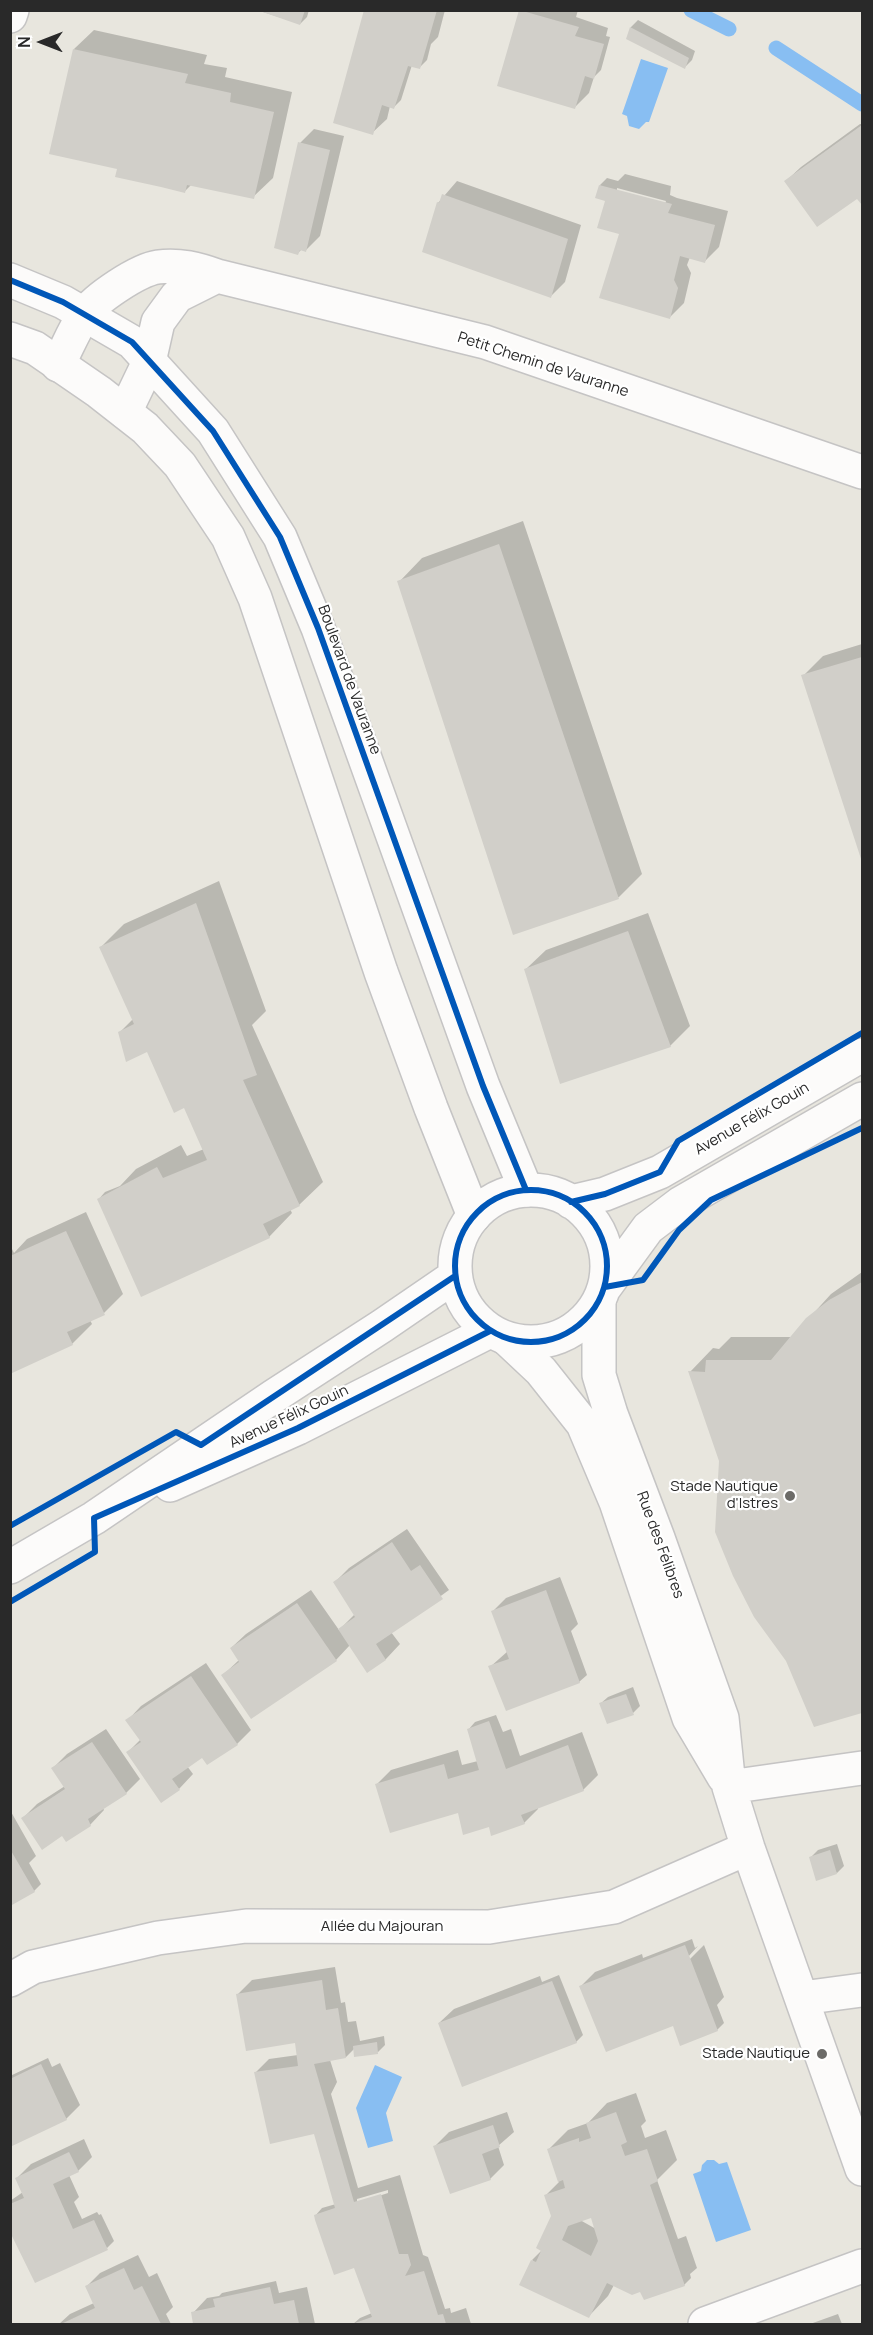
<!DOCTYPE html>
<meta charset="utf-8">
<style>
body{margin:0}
#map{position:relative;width:873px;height:2335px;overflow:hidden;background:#e8e6de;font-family:Manrope,sans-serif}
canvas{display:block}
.frame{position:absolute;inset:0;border:12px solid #292929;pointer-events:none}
.north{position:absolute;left:12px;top:12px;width:60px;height:60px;-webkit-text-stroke:4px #fff;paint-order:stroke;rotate:270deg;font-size:16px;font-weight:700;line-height:24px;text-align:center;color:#292929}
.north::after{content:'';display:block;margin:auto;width:21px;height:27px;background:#292929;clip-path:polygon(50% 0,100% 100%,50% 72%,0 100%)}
</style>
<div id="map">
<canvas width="873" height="2335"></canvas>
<div class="frame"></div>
<div class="north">N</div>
</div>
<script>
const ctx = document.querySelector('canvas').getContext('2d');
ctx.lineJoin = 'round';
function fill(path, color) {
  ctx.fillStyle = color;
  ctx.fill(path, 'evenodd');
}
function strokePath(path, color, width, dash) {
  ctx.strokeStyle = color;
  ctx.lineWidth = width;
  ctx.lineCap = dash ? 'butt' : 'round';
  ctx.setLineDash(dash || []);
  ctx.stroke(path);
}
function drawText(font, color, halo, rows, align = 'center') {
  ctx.font = font + ' Manrope,sans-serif';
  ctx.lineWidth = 4.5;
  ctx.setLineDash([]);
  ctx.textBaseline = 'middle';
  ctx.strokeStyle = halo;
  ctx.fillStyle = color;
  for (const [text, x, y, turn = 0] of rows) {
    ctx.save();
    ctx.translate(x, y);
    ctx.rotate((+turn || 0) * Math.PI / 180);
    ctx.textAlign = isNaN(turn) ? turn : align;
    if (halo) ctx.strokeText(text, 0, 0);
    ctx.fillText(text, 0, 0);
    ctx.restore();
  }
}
fill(new Path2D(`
 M 641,59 L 668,68 L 649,122 L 646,122 L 639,129 L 629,126 L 627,116 L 622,114 Z
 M 375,2065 L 402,2077 L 386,2113 L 393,2141 L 368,2148 L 356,2108 Z
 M 707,2160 L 714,2160 L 719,2164 L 727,2162 L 751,2230 L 716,2242 L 693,2174 L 701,2171 L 702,2165 Z`), '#88bef2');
fill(new Path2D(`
 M 309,10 L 307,17 L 300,24 L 260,11 Z
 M 366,10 L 445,10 L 438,37 L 431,44 L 427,60 L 420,67 L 412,65 L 401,100 L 394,107 L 390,106 L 387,119 L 372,133 Z
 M 521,10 L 578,10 L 576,17 L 608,28 L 606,36 L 610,37 L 601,70 L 594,77 L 589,93 L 575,107 Z
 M 638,20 L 695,51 L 692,60 L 685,67 L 628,39 L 631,27 Z
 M 94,30 L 207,55 L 204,64 L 227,68 L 225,77 L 292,92 L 273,178 L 253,197 L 192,184 L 185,191 L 118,168 L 74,49 Z
 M 860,124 L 862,124 L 862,203 L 858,196 L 786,181 L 801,167 Z
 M 314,129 L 344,136 L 320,236 L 306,250 L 302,249 L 298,253 L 300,143 Z
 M 625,174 L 671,186 L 670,195 L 677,198 L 728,211 L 719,247 L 705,261 L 690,257 L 687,265 L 691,273 L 684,303 L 670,317 L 621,233 L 600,185 L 607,178 L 618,181 ZM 617,188 L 666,201 L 665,204 L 617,191 Z
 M 457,181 L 581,225 L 565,282 L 551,296 L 438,203 Z
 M 523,521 L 642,874 L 619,897 L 514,933 L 399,582 L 422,558 Z
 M 862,644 L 862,858 L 803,676 L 823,656 Z
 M 219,881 L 266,1011 L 252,1025 L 323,1182 L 299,1205 L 290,1209 L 292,1213 L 269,1237 L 98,1200 L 105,1192 L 120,1186 L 136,1169 L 181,1145 L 187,1156 L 204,1149 L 185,1106 L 148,1051 L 120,1032 L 133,1019 L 101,947 L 124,924 Z
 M 648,913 L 690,1026 L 670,1046 L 526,969 L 546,950 Z
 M 86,1212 L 123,1294 L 104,1313 L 90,1320 L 92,1324 L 72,1344 L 10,1372 L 10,1245 L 14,1253 L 27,1239 Z
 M 862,1272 L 862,1712 L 815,1726 L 690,1372 L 713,1348 L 719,1349 L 731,1337 L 792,1337 L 831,1294 Z
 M 407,1529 L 449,1590 L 391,1632 L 400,1644 L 386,1659 L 368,1671 L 350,1645 L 336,1660 L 223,1675 L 239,1660 L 231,1648 L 246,1634 L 311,1590 L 339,1630 L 355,1614 L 335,1582 L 349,1568 Z
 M 560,1577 L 578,1624 L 571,1631 L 587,1675 L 579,1682 L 490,1667 L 508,1651 L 492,1612 L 506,1598 Z
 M 206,1663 L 251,1730 L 237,1744 L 203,1755 L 187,1766 L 193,1774 L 179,1789 L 128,1752 L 141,1739 L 127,1721 L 141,1706 Z
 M 633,1687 L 640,1706 L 633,1713 L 600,1704 L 608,1697 Z
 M 496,1715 L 503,1732 L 511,1729 L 520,1756 L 582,1732 L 598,1775 L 583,1790 L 538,1807 L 538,1809 L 524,1823 L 490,1825 L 459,1811 L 377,1784 L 391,1770 L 458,1750 L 462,1765 L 478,1761 L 468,1730 L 475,1722 Z
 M 106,1729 L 140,1779 L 126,1793 L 103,1808 L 104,1810 L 90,1825 L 63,1834 L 23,1818 L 37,1804 L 65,1786 L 53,1768 L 67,1754 Z
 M 10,1810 L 36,1856 L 29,1863 L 41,1884 L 34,1891 L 10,1898 Z
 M 837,1844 L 844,1866 L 837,1873 L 811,1857 L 818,1850 Z
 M 692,1939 L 695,1948 L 698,1946 L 688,1957 L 688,1961 L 704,1945 L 724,1997 L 717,2005 L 724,2023 L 717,2030 L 674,2025 L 581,1986 L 595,1972 L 642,1954 L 643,1958 Z
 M 335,1967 L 341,2003 L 345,2002 L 348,2022 L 356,2021 L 360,2041 L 384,2036 L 385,2045 L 378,2052 L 355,2048 L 346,2057 L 330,2060 L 337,2082 L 331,2094 L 358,2188 L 400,2175 L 423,2255 L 428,2257 L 445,2309 L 450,2308 L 451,2313 L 466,2308 L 471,2324 L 353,2324 L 360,2318 L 372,2313 L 355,2265 L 315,2216 L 322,2208 L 336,2204 L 315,2132 L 255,2073 L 269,2059 L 298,2055 L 296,2042 L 238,1994 L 252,1980 ZM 388,2190 L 388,2193 L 357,2203 L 357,2199 Z
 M 559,1975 L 583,2035 L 576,2042 L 439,2023 L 454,2009 L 540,1976 L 542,1982 Z
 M 48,2058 L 52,2067 L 60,2063 L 80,2105 L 66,2119 L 10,2145 L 10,2076 Z
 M 636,2093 L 646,2121 L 641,2126 L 645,2138 L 666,2130 L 677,2160 L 657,2180 L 678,2239 L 686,2236 L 697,2268 L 690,2274 L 691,2278 L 684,2285 L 641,2290 L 614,2285 L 608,2296 L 589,2316 L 532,2260 L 542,2250 L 553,2217 L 546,2195 L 559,2182 L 548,2150 L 568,2130 L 588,2123 L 607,2103 ZM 592,2216 L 596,2229 L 580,2220 Z
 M 507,2112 L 514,2132 L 498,2146 L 504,2165 L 490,2179 L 435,2146 L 449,2132 Z
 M 84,2139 L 92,2157 L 78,2171 L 69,2175 L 79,2197 L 74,2202 L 82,2219 L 97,2212 L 99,2215 L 101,2214 L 114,2241 L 107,2248 L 10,2229 L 10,2201 L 23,2192 L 17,2178 L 31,2164 Z
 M 138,2255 L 149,2277 L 157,2273 L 173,2307 L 166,2314 L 171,2324 L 59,2324 L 70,2314 L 94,2303 L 86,2287 L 100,2273 Z
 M 276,2281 L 279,2293 L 307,2287 L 315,2324 L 195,2324 L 193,2313 L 207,2298 L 219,2296 L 222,2293 Z
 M 838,2314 L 842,2324 L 810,2324 Z`), '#0003');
strokePath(new Path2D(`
 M 691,10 L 729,29
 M 776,48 L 862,104`), '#88bef2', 15);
fill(new Path2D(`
 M 257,10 L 305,10 L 300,25 Z
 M 364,10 L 437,10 L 420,69 L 408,66 L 394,109 L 382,105 L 373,135 L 333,123 Z
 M 519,10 L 579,27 L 575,36 L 604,44 L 594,79 L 585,76 L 575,109 L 497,86 Z
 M 630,27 L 689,58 L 685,69 L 626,39 Z
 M 73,49 L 188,74 L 185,83 L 231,93 L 230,102 L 274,112 L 254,199 L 187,185 L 185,193 L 161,187 L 115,177 L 117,169 L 49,154 Z
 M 862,125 L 862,205 L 857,199 L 817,227 L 784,181 Z
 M 298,142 L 330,150 L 306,252 L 300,250 L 298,255 L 274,248 Z
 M 599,185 L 672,204 L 668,213 L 715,225 L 705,263 L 680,256 L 674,280 L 678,288 L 670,319 L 599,298 L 619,234 L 597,228 L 605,201 L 595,198 Z
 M 442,194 L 568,239 L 551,298 L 422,252 L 437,202 L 439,203 Z
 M 499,544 L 619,899 L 513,935 L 397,581 Z
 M 862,657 L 862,862 L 801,675 Z
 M 196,903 L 257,1075 L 243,1080 L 300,1206 L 263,1224 L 270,1238 L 141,1297 L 97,1199 L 157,1167 L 163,1178 L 207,1160 L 184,1108 L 174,1113 L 147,1052 L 126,1062 L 118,1032 L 134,1024 L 99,947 Z
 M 628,931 L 671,1047 L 560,1084 L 524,969 Z
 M 66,1231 L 105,1315 L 67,1332 L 73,1345 L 10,1374 L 10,1256 Z
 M 862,1282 L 862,1713 L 814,1727 L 786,1661 L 754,1617 L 733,1576 L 715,1532 L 719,1461 L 688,1371 L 705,1372 L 706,1360 L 771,1360 L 806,1318 L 829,1300 Z
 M 392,1542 L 411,1571 L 420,1565 L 443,1599 L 376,1644 L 386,1660 L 367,1673 L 338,1629 L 355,1617 L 333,1582 Z
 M 546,1590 L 580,1683 L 506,1711 L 488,1666 L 509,1659 L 491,1611 Z
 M 297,1603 L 337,1661 L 251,1719 L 221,1675 L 239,1662 L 230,1648 Z
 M 191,1676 L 238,1745 L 207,1765 L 202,1758 L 172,1779 L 180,1790 L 161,1803 L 126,1752 L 141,1742 L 125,1720 Z
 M 626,1694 L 634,1715 L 607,1724 L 599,1703 Z
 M 489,1721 L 506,1769 L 568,1745 L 584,1791 L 521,1815 L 525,1824 L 491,1836 L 489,1827 L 463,1835 L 458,1813 L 390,1833 L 375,1784 L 444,1764 L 448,1779 L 479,1770 L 467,1729 Z
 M 92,1742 L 127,1794 L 88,1819 L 91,1826 L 66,1842 L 62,1836 L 42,1850 L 21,1818 L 65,1789 L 51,1768 Z
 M 10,1849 L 35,1892 L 12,1905 L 10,1901 Z
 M 830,1850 L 837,1874 L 816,1881 L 809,1857 Z
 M 685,1945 L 718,2031 L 680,2046 L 673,2026 L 606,2052 L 579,1986 Z
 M 322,1980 L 326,2010 L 338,2008 L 346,2058 L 314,2064 L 354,2202 L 381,2194 L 399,2254 L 408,2254 L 411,2265 L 405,2276 L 424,2271 L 438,2315 L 443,2314 L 446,2324 L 352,2324 L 372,2317 L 354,2268 L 334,2275 L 315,2220 L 314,2215 L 335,2208 L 314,2134 L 270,2144 L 254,2072 L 298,2066 L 295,2043 L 246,2051 L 236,1994 Z
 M 552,1981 L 577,2043 L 462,2087 L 438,2023 Z
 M 377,2042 L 378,2054 L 354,2057 L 353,2046 Z
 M 41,2064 L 67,2120 L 10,2147 L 10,2079 Z
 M 616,2112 L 627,2142 L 621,2145 L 625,2156 L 647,2149 L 658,2181 L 650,2185 L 685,2286 L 644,2300 L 640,2292 L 632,2295 L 607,2283 L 589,2318 L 519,2285 L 531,2260 L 536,2262 L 541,2251 L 536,2248 L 551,2216 L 544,2195 L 565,2188 L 563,2180 L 558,2182 L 547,2149 L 579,2138 L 579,2142 L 591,2138 L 586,2123 ZM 591,2218 L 598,2241 L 591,2256 L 562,2240 L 568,2226 Z
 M 493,2125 L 500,2147 L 482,2154 L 491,2180 L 450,2194 L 433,2146 Z
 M 69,2152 L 79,2172 L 53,2184 L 73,2229 L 94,2220 L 108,2250 L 35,2283 L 10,2232 L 10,2204 L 24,2198 L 15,2178 Z
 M 124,2268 L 134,2290 L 142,2286 L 161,2324 L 61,2324 L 95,2308 L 85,2286 Z
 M 270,2287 L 274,2304 L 294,2300 L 299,2324 L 193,2324 L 191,2312 L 215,2307 L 213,2299 Z`), '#d1cfc9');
const minor = new Path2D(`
 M 10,16 L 12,10
 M 217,276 L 485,342 L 862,472
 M 58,365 C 67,348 74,330 84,315 C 96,298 138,270 158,267 C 179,264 198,269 217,276 L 177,296 L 158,322 L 149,362 L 125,412
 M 599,1302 L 599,1375 L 611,1414 L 658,1538 L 722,1718 L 729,1787 L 748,1848 L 862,2169
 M 508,1340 L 541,1371 L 583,1424 L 616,1502 L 689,1718 L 724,1777
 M 729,1787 L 862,1768
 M 10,1980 L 33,1967 L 158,1938 L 246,1926 L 489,1927 L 614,1907 L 748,1848
 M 802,1998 L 862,1990
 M 705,2324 L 862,2266`);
const tertiary = new Path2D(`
 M 10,280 L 63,302 L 132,342 L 213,431 L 280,537 L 318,628 L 483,1086 L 526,1190
 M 10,339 L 35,348 L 99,392 L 145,428 L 180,465 L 228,537 L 255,598 L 381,972 L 431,1108 L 474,1216`);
const secondary = new Path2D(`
 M455 1266a76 76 0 1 1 152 0a76 76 0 1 1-152 0Z
 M 571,1202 L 605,1194 L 660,1172 L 862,1055
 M 605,1287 L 648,1228 L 681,1203 L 862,1099
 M 170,1485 L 298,1428 L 490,1331
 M 10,1567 L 94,1518 L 274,1396 L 382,1326 L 455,1276`);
strokePath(minor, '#c5c4c4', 36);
strokePath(tertiary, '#c5c4c4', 36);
strokePath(secondary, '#c5c4c4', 36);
strokePath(minor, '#fcfbfa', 33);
strokePath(tertiary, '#fcfbfa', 33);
strokePath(secondary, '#fcfbfa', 33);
strokePath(new Path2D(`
 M 10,280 L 63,302 L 132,342 L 213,431 L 280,537 L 318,628 L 483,1086 L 526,1190
 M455 1266a76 76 0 1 1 152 0a76 76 0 1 1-152 0Z
 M 571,1202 L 605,1194 L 660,1172 L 678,1141 L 862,1033
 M 605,1287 L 643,1280 L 679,1230 L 711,1200 L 862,1128
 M 10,1526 L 176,1432 L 201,1445 L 455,1276
 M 10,1602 L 95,1552 L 94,1518 L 298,1428 L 490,1331`), '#0057b8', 6);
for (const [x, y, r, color] of [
 [790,1496,6,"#6c6b68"],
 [822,2054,6,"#6c6b68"]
]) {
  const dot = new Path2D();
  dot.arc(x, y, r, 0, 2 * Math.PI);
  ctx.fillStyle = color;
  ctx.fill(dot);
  strokePath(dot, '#fff', 2);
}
drawText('15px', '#292929', '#fff', [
 ["Petit Chemin de Vauranne",543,365,18],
 ["Boulevard de Vauranne",349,680,70],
 ["Avenue Félix Gouin",752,1119,-30],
 ["Avenue Félix Gouin",289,1417,-25],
 ["Rue des Félibres",660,1545,70],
 ["Allée du Majouran",382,1927]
]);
drawText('15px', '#292929', '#fff', [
 ["Stade Nautique",778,1487],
 ["d'Istres",778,1504],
 ["Stade Nautique",810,2054]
], 'right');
</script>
